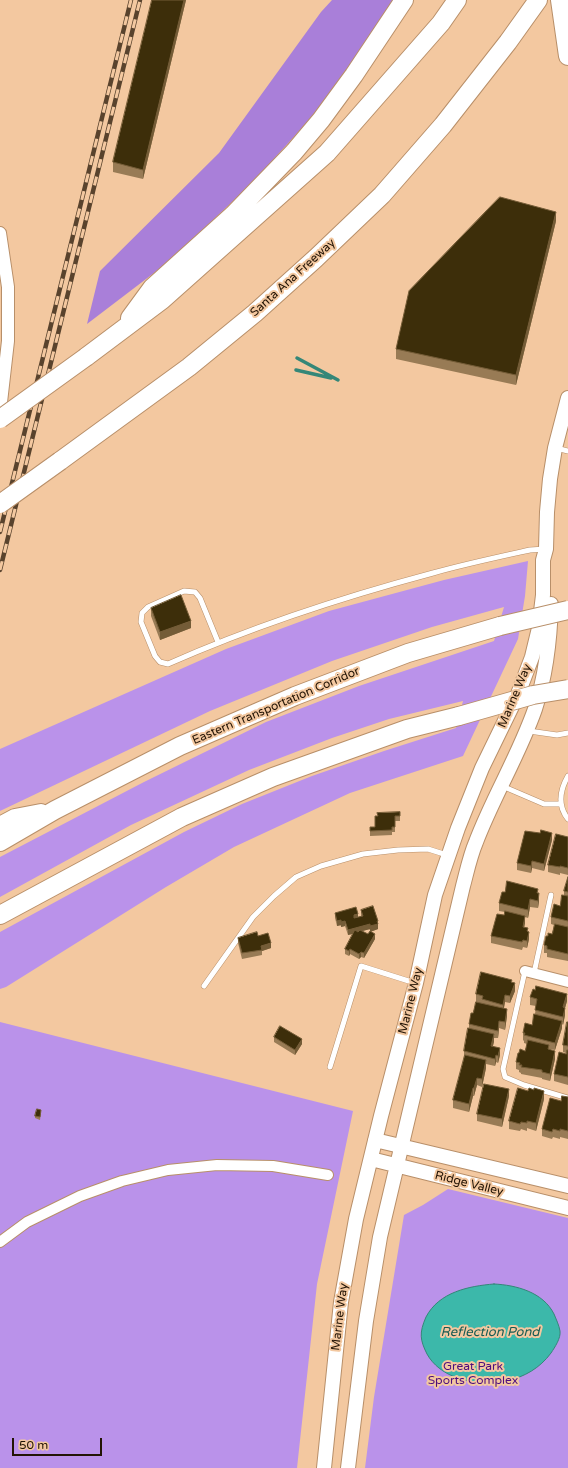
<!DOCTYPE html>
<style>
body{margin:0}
#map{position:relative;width:568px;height:1468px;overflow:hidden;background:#f3c8a0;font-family:"Varela Round",sans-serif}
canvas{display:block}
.scale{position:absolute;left:12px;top:1438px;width:90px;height:18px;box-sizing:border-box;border:2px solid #231405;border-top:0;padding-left:5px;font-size:12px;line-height:14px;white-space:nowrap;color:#231405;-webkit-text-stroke:3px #f3c8a0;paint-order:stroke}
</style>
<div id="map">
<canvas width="568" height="1468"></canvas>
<div class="scale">50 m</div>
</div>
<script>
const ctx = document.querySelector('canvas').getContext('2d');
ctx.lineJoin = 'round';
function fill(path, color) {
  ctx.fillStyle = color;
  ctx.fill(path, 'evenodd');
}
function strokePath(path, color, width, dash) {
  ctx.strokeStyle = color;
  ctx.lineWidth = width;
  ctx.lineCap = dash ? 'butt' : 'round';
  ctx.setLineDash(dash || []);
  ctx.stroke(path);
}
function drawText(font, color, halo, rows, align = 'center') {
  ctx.font = font + ' "Varela Round",sans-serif';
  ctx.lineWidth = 4;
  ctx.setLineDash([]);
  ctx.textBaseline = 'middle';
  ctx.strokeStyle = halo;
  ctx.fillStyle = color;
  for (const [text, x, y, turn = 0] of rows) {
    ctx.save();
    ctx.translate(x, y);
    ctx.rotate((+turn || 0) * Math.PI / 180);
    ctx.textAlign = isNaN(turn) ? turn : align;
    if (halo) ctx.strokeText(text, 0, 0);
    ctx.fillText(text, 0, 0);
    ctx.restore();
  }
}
fill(new Path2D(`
 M 528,561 L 525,596 L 518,639 L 463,756 L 350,793 L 234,847 L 166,887 L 6,987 L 0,989 L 0,932 L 184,832 L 242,804 L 312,776 L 384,751 L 456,728 L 463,701 L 389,719 L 332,738 L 249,770 L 131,825 L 0,897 L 0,857 L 144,782 L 266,722 L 359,686 L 494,641 L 504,607 L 432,627 L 332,661 L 210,711 L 0,811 L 0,749 L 226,649 L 329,611 L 444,580 Z
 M 0,1022 L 353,1111 L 317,1284 L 297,1468 L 0,1468 Z
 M 448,1189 L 568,1218 L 568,1468 L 365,1468 L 374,1397 L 404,1215 L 423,1205 Z`), '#ba92ea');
fill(new Path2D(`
 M 332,0 L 395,0 L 329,98 L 253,182 L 171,260 L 87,324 L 100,271 L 219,153 L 321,12 Z`), '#a97fd9');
const water = new Path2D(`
 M 494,1284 C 516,1285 543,1292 554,1314 C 556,1319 559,1325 560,1331 C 561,1338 555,1347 551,1353 C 529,1383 488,1389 455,1377 C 444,1373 433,1365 427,1354 C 420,1340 419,1333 426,1317 C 439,1292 469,1286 494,1284 Z`);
fill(water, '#3cb8aa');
strokePath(water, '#348778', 1);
strokePath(new Path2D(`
 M 297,358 L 338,380
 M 296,370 L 331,378`), '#348778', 3.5);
const service = new Path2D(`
 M 556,448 L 568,451
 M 218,642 L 200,598 L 195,592 L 184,591 L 148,607 L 142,613 L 141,622 L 155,656 L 160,662 L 168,664 C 254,626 343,597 433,573 C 465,564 498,557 530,550 L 545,549
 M 529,731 L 557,735 L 568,733
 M 568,776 C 560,790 557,805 568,819
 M 502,786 L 544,804 L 561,804
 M 525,971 L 503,1069 L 505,1077 L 524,1085 L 568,1098
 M 534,973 L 551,895
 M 204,986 L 253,917 L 274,896 L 296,877 L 321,866 L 363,854 L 398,850 L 428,849 L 447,855
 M 330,1067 L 361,966 L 415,983`);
const minor = new Path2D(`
 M 525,971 L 568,982
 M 0,1242 L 27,1222 L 80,1196 L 122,1181 L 168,1170 L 217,1165 L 273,1166 L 328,1175`);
const tertiary = new Path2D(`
 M 0,233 L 8,287 L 8,341 L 0,411`);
const secondary = new Path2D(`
 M 375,1140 L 568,1186
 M 371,1159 L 568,1208
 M 324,1468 L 341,1302 L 356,1219 L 381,1116 L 416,983 L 435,895 L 458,828 L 482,768 L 518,694 L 532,657 L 539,628 L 543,595 L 543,560 L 546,549 L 547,512 L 550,479 L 555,448 L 568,398
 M 348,1468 L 366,1321 L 380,1237 L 463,886 C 467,871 470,856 476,842 C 493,797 519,755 535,709 C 546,675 550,640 551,604`);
const motorway = new Path2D(`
 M 560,0 L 568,56
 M 130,318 L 152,288 L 233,215 L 294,152 L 321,120 L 354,75 L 404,0
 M 86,357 L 162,300 L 327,153 L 441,23 L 457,0
 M 60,461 L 189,367 L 255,313 L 316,258 L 382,195 L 443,125 L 508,42 L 538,0
 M 0,826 L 15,818 L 41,813
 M 0,842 L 55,810 L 180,746 L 295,696 L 408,653 L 500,626
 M 0,915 L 182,817 L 273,777 L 407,729 L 459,716`);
strokePath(service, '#b88f69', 6);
strokePath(minor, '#b88f69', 12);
strokePath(tertiary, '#b88f69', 14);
strokePath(secondary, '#b88f69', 16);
strokePath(motorway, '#b88f69', 20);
strokePath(service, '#fff', 5);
strokePath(minor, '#fff', 10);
strokePath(tertiary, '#fff', 12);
strokePath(secondary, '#fff', 14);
strokePath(motorway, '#fff', 18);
const rail = new Path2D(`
 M 0,532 L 131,0
 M 0,570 L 140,0`);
strokePath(rail, '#59432d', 4.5);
strokePath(rail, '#f3c8a0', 3, [9]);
const motorwayBridge = new Path2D(`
 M 0,419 L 86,357
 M 0,504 L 60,461
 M 500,626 L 568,610
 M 459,716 L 533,695 L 568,689`);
strokePath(motorwayBridge, '#b88f69', 20, []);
strokePath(motorwayBridge, '#fff', 18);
fill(new Path2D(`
 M 152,0 L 186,0 L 143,179 L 113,172 L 113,162 Z
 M 556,221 L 516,385 L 396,359 L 396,349 Z
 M 151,608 L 191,628 L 160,640 L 151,616 Z
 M 400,812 L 400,821 L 395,821 L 395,832 L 392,832 L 392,835 L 370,836 L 370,827 L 375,827 L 377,816 Z
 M 568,837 L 568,875 L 560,873 L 560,875 L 548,872 L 548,865 Z
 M 552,840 L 544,871 L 532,868 L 531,873 L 517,870 L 517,863 Z
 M 568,877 L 568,961 L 547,957 L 547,953 L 544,953 L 544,945 L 548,936 L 552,934 L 554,925 L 551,924 L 551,917 L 560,906 L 564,896 L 564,891 Z
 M 505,892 L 538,893 L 539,901 L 538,908 L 530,907 L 528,918 L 525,917 L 525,923 L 524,927 L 528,932 L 529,939 L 527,948 L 523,947 L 522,950 L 491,943 L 491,936 L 504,915 L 505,912 L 499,911 L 499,903 Z
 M 361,910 L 378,921 L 378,929 L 370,932 L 370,929 L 362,931 L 375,939 L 364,958 L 361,957 L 359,959 L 350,954 L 349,956 L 345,954 L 345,949 L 353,934 L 348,935 L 345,926 L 341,927 L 341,925 L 337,926 L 335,918 L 335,913 L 358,917 L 361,916 Z
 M 258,936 L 271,948 L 262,951 L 262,955 L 242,959 L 238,943 L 238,938 Z
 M 512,983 L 515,991 L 510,1003 L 505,1002 L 504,1008 L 507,1016 L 505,1030 L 499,1028 L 498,1038 L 494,1038 L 493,1046 L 500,1055 L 498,1063 L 496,1062 L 495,1066 L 486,1064 L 486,1068 L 482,1087 L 477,1085 L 474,1096 L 473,1096 L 469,1112 L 453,1108 L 453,1100 L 464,1057 L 464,1051 L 469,1028 L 469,1024 L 473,1013 L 476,1002 L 476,994 Z
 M 530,997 L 567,1001 L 565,1008 L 565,1015 L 563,1025 L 562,1024 L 562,1028 L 555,1050 L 549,1049 L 555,1059 L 550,1081 L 542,1079 L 542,1078 L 521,1074 L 521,1073 L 519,1072 L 519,1070 L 516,1069 L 516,1062 L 519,1053 L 525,1051 L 527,1044 L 524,1043 L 524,1041 L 523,1040 L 523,1033 L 532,1025 L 535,1014 L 536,1006 L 530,1005 Z
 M 568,1017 L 568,1085 L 554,1081 L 554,1074 L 566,1053 L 563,1052 L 563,1045 L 568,1022 Z
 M 274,1037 L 302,1044 L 295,1055 L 274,1042 Z
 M 509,1096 L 502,1127 L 477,1121 L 477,1114 Z
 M 568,1097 L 568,1139 L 560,1137 L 560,1139 L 553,1137 L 552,1139 L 542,1136 L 542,1129 L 561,1101 Z
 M 544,1099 L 536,1131 L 527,1128 L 527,1131 L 521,1129 L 520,1131 L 509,1129 L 509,1121 Z
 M 41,1112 L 40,1120 L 35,1118 L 35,1116 Z`), '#987b55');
fill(new Path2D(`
 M 184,0 L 186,0 L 143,179 L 143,170 Z
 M 556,212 L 556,221 L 516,385 L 516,375 Z
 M 191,621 L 191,628 L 160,640 L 160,632 Z
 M 552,833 L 552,840 L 544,871 L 544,864 Z
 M 532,861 L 532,868 L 531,873 L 531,866 Z
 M 539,893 L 539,901 L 538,908 L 538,901 Z
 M 530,899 L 530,907 L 528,918 L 528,910 Z
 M 358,914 L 358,919 L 354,920 L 354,915 Z
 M 525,916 L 525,923 L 523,934 L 523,927 Z
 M 341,920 L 341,925 L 337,926 L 337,921 Z
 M 345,921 L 345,926 L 341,927 L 341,922 Z
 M 377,921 L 378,921 L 378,929 L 370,932 L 370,926 Z
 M 370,924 L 370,929 L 348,935 L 348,930 Z
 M 529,932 L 529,939 L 527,948 L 527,941 Z
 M 375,934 L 375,939 L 364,958 L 364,953 Z
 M 271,943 L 271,948 L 262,951 L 261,946 Z
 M 350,949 L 350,954 L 349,956 L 349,951 Z
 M 361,952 L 361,957 L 359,959 L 359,954 Z
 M 515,983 L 515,991 L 510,1003 L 510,996 Z
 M 567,994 L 567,1001 L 563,1015 L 563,1007 Z
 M 505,995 L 505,1002 L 503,1012 L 503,1005 Z
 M 565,1008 L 565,1015 L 563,1025 L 563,1017 Z
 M 507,1009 L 507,1016 L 505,1030 L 505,1022 Z
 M 499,1021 L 499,1028 L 498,1038 L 498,1031 Z
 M 562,1021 L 562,1028 L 555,1050 L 555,1043 Z
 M 494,1034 L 494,1042 L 491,1053 L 491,1046 Z
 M 302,1039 L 302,1044 L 295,1055 L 295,1050 Z
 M 500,1048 L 500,1055 L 498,1063 L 498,1056 Z
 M 555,1051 L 555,1059 L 550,1081 L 550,1074 Z
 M 496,1055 L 496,1062 L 495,1066 L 495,1059 Z
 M 486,1060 L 486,1068 L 482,1087 L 482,1079 Z
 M 477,1078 L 477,1085 L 474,1096 L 474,1088 Z
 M 473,1088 L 473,1096 L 469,1112 L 469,1104 Z
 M 509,1089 L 509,1096 L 502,1127 L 502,1119 Z
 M 544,1091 L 544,1099 L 536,1131 L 536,1123 Z`), '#745c37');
const building = new Path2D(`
 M 152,0 L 184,0 L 143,170 L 113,162 Z
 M 500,197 L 556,212 L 516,375 L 396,349 L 409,291 Z
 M 181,595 L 191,621 L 160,632 L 151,608 Z
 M 400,812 L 400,816 L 395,816 L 395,827 L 392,827 L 392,830 L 370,831 L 370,827 L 375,827 L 375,816 L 378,816 L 377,813 Z
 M 541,830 L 552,833 L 544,864 L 532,861 L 531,866 L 517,863 L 525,831 L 540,833 Z
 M 556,834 L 568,837 L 568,868 L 560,866 L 560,867 L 548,865 Z
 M 568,877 L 568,892 L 564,891 Z
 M 507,881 L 538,889 L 537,893 L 539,893 L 538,901 L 530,899 L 528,910 L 499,903 L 502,892 L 505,892 Z
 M 562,895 L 568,896 L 568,921 L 551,917 L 554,904 L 560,906 Z
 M 373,906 L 378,921 L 377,921 L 378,924 L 370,926 L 370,924 L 348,930 L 345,921 L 341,922 L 341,920 L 337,921 L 335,913 L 356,907 L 358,914 L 354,915 L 354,918 L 363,916 L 361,910 Z
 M 505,911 L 525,916 L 523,927 L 528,928 L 527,931 L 529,932 L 527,941 L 523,940 L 522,942 L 491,936 L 497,914 L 504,915 Z
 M 555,924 L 568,927 L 568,954 L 547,949 L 547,946 L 544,945 L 546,936 L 548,936 L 548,933 L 552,934 Z
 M 355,930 L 358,932 L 360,930 L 368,934 L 370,931 L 375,934 L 364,953 L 361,952 L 359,954 L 350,949 L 349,951 L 345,949 Z
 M 257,932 L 258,936 L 268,933 L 271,943 L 261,946 L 262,950 L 242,953 L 238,938 Z
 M 481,972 L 512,980 L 511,982 L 515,983 L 510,996 L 505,995 L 503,1005 L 482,999 L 483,996 L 476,994 Z
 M 536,986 L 567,994 L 563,1007 L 565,1008 L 563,1017 L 535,1010 L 537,999 L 530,997 L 533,989 L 535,990 Z
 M 476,1002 L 507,1009 L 505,1022 L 499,1021 L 498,1031 L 469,1024 L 471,1013 L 473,1013 Z
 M 534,1014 L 562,1021 L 555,1043 L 524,1035 L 525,1033 L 523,1033 L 525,1023 L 532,1025 Z
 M 567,1022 L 568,1022 L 568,1046 L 563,1045 Z
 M 280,1026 L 302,1039 L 295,1050 L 274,1037 Z
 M 468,1028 L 494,1034 L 491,1046 L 500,1048 L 498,1056 L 496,1055 L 495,1059 L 464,1051 Z
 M 528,1040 L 549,1045 L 548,1049 L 555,1051 L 550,1074 L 542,1072 L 542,1070 L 521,1067 L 522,1065 L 519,1065 L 520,1063 L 516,1062 L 518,1053 L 519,1053 L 520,1049 L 525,1051 Z
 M 567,1050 L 568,1050 L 568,1077 L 554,1074 L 559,1052 L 566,1054 Z
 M 465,1055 L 486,1060 L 482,1079 L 477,1078 L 474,1088 L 473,1088 L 469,1104 L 453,1100 Z
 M 484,1084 L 509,1089 L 502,1119 L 477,1114 Z
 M 518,1088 L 528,1091 L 529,1088 L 534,1090 L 534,1088 L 544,1091 L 536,1123 L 527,1121 L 527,1123 L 521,1122 L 520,1124 L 509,1121 Z
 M 562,1096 L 568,1097 L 568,1131 L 560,1129 L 560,1131 L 553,1129 L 552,1132 L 542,1129 L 550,1098 L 561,1101 Z
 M 37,1109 L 41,1110 L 40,1117 L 35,1116 Z`);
fill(building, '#3d2e0a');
strokePath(building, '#745c37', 1);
drawText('12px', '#231405', '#f3c8a0', [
 ["Santa Ana Freeway",293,278,-42],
 ["Marine Way",515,696,-67],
 ["Eastern Transportation Corridor",276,706,-23],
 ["Marine Way",411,1001,-76],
 ["Ridge Valley",469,1184,14],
 ["Marine Way",340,1317,-83]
]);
drawText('12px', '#4d0d7c', '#f3c8a0', [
 ["Great Park",473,1367],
 ["Sports Complex",473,1381]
]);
drawText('italic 13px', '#165a52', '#f3c8a0', [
 ["Reflection Pond",490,1333]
]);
</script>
